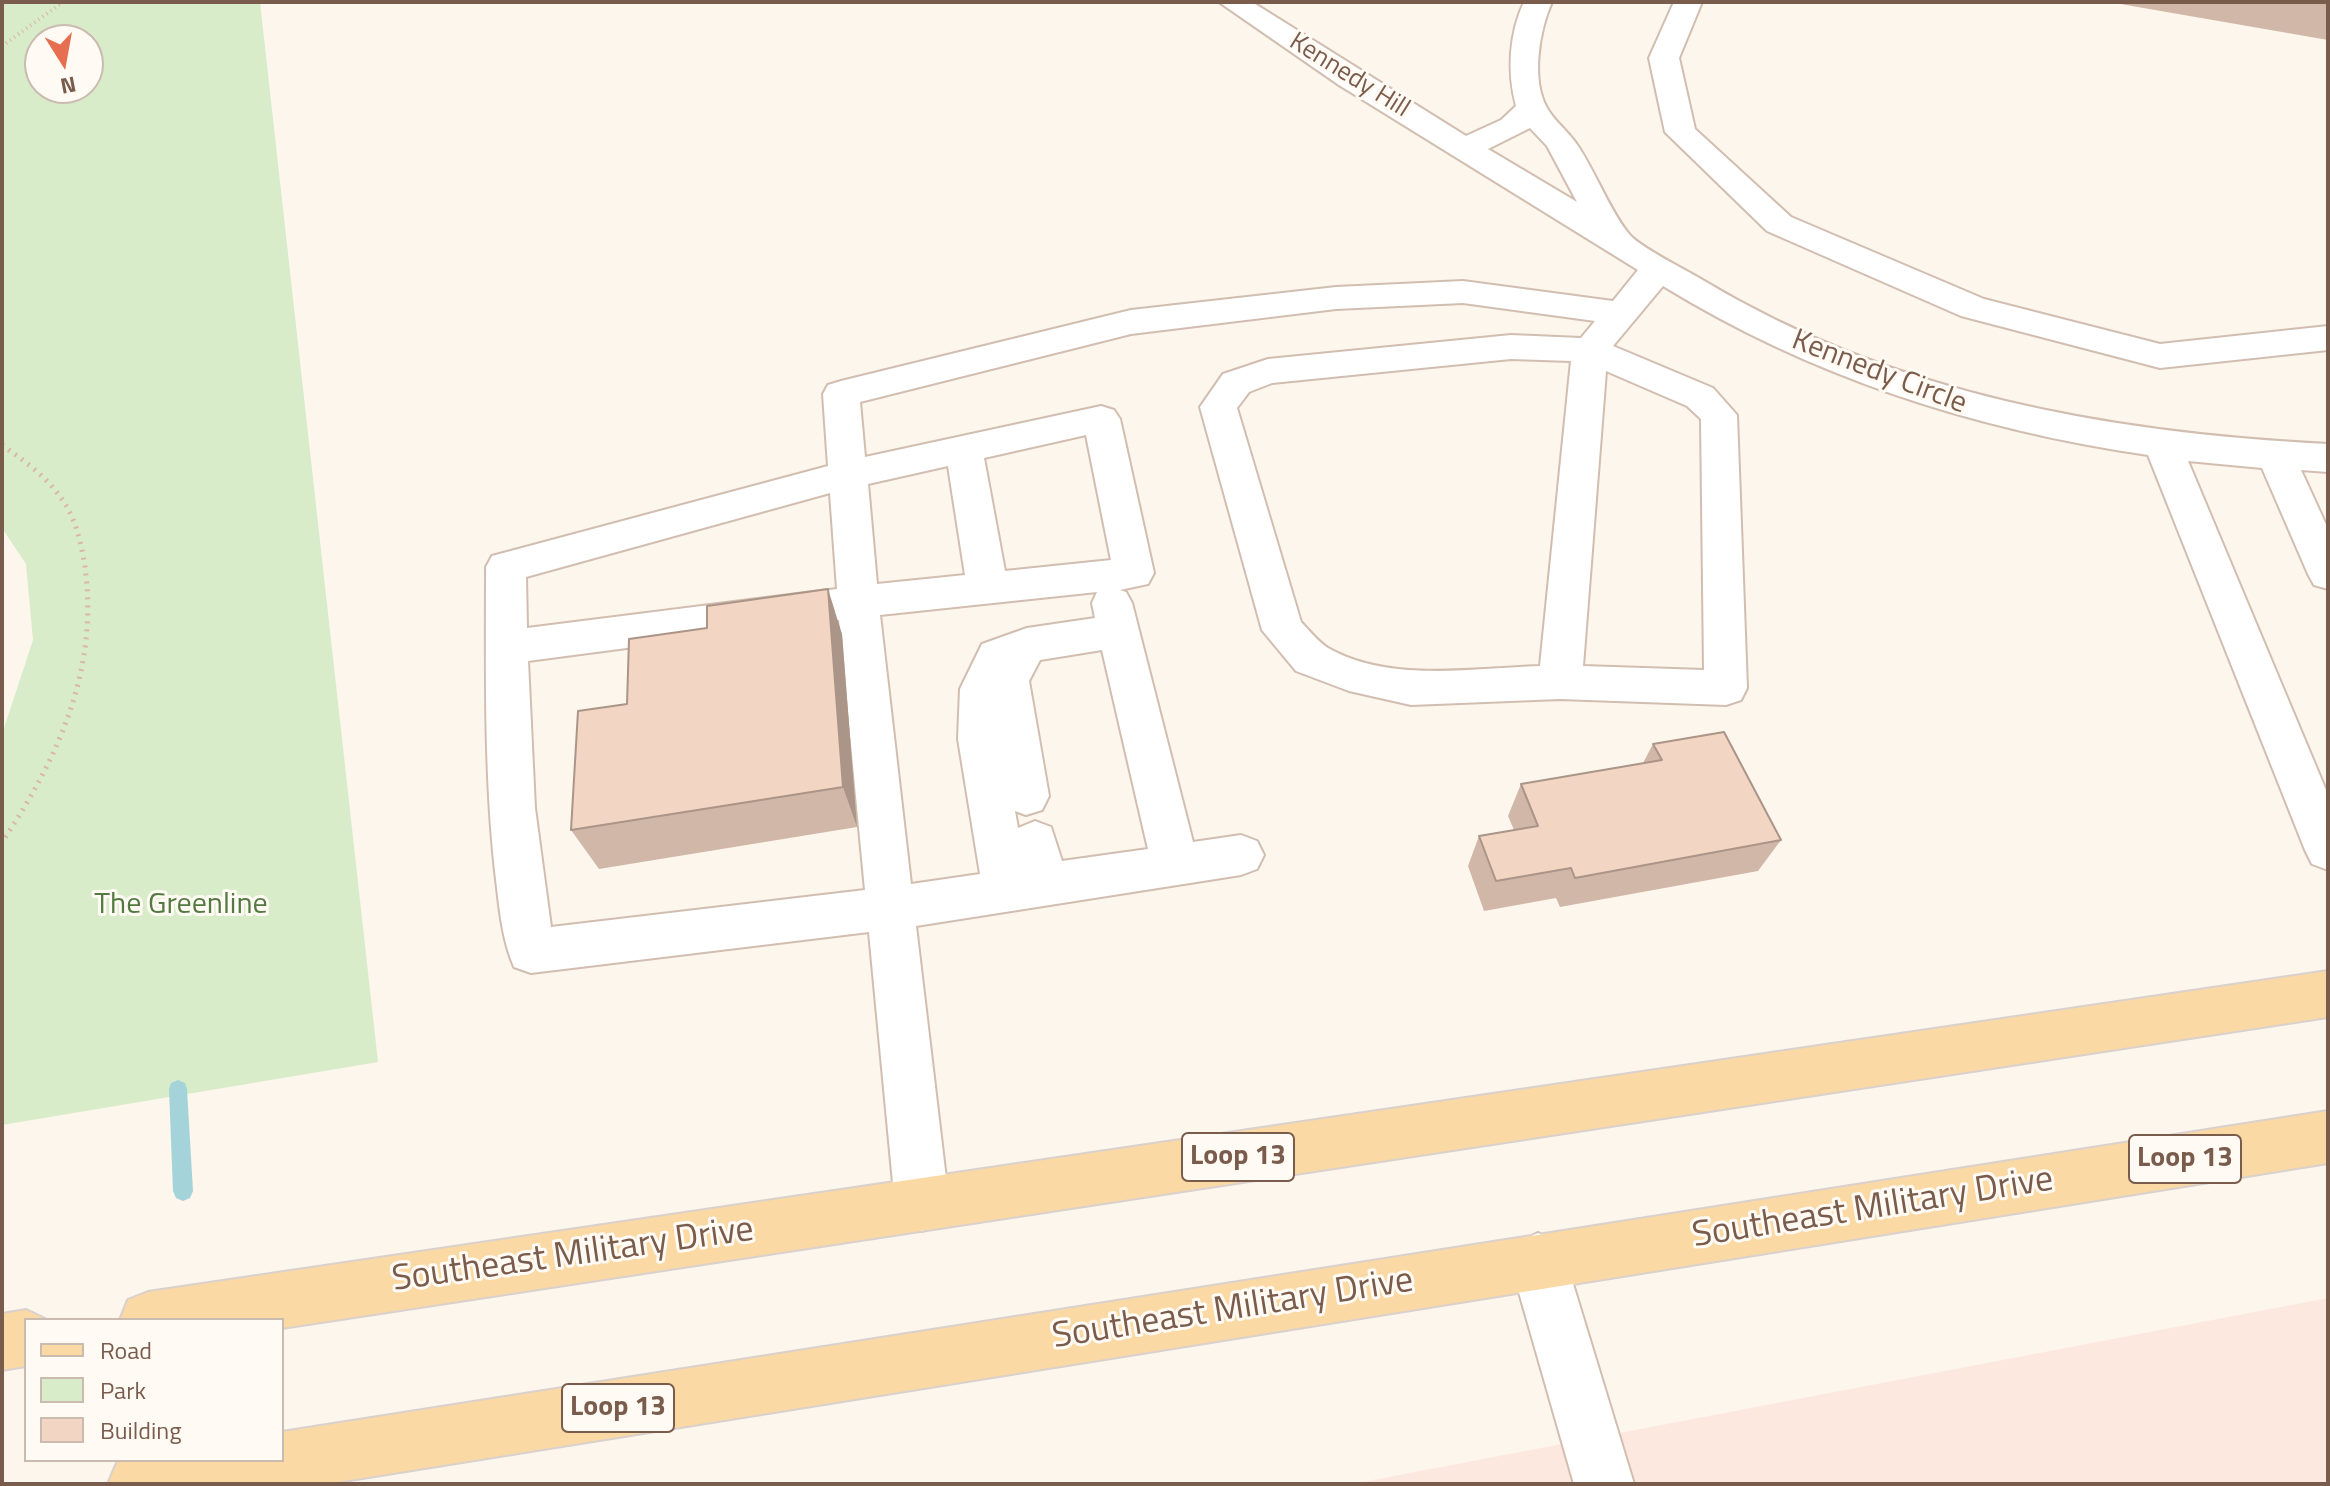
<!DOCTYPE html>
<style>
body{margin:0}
#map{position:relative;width:2330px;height:1486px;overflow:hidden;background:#fdf6ec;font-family:"Titillium Web",sans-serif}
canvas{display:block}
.frame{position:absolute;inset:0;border:4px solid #7a5c4d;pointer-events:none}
.legend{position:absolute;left:24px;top:1318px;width:260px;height:144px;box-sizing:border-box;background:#fffaf3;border:2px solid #cabbb1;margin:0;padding:10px 14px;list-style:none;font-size:24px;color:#7a5c4d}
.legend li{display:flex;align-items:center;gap:16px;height:40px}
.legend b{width:40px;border:2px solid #cabbb1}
.north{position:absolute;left:24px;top:24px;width:80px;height:80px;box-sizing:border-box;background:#fffaf3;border:2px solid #cabbb1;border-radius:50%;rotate:169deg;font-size:22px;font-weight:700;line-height:32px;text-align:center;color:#7a5c4d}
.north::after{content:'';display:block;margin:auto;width:28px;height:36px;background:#e76f51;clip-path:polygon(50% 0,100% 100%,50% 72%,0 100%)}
</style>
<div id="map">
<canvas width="2330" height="1486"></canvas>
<div class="frame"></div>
<ul class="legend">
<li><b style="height:10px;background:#fbd9a5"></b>Road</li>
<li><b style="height:22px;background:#d8ecc9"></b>Park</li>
<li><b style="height:22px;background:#f3d5c3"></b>Building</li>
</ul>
<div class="north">N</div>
</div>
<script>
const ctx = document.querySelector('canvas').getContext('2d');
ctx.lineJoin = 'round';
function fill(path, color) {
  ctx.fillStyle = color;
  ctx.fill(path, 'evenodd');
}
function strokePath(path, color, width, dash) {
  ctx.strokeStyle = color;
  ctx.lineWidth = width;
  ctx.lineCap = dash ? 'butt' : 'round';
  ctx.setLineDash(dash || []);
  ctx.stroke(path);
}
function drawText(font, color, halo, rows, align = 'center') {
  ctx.font = font + ' "Titillium Web",sans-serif';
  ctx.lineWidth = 6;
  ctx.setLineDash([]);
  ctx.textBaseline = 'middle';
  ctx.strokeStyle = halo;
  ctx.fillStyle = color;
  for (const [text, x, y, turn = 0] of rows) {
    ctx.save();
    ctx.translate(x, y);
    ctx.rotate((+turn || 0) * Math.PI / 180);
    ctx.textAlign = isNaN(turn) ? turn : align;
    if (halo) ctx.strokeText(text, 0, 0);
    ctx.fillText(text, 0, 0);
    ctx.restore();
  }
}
fill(new Path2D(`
 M 2328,1298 L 2328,1484 L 1352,1484 Z`), '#fde8e0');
fill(new Path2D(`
 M 2,2 L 260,2 L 378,1062 L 2,1125 L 2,734 L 33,640 L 26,564 L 2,528 ZM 40,40 L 88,40 L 88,88 L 40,88 Z`), '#d8ecc9');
fill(new Path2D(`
 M 178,1080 L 185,1083 L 187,1089 L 193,1191 L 190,1198 L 183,1201 L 176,1198 L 173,1191 L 169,1089 L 171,1083 Z`), '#a5d3da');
const minor = new Path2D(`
 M 1219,2 L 1252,2 L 1466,136 L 1501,120 L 1516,106 C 1507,72 1509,34 1524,2 L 1552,2 C 1539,31 1531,80 1547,108 C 1555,122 1569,132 1578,146 C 1596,173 1610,211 1629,234 C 1639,247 1690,272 1706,282 C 1895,395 2111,433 2328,444 L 2328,472 L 2301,470 L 2328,529 L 2328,589 L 2314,585 L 2308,574 L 2262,468 L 2188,461 L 2328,795 L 2328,870 L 2312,864 L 2305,850 L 2148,455 C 1976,430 1811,377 1663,286 L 1613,346 L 1713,388 L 1737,415 L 1747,688 L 1741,700 L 1726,705 L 1560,699 L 1411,705 L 1349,691 L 1296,671 L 1262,630 L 1200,407 L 1223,374 L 1268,359 L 1511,335 L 1581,338 L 1595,321 L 1463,303 L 1336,309 L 1131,334 L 860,402 L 865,457 L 1101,406 L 1114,410 L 1120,419 L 1154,573 L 1148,584 L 1120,590 L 1126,592 L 1132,603 L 1193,842 L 1241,835 L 1257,841 L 1264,855 L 1257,869 L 1241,875 L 916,926 L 949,1204 L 941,1223 L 922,1231 L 903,1223 L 895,1204 L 869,932 L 531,973 L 514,967 C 501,937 499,903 495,871 C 484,771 486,668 486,567 L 492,556 L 828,466 L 823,394 L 828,385 L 841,381 L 1131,310 L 1336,287 L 1463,281 L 1613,301 L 1638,270 L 1339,85 ZM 1530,128 L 1547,146 L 1577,202 L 1488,149 ZM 1511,359 L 1571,361 L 1540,666 C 1472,668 1390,683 1328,648 C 1318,642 1309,630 1301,622 L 1237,408 L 1249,392 L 1272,383 ZM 1606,371 L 1687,406 L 1701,419 L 1704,670 L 1583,666 ZM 1086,435 L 1111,560 L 1005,571 L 984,458 ZM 948,466 L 965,575 L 877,584 L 868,484 ZM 830,493 L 837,589 L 527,628 L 526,577 ZM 1097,592 L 1092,603 L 1095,618 L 1027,628 L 982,644 L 960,689 L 958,739 L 980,874 L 911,884 L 880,615 ZM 839,620 L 865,890 L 551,927 L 535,808 L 528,661 ZM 1102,650 L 1148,849 L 1062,861 L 1051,827 L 1035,821 L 1018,828 L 1015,811 L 1026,815 L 1042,810 L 1049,796 L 1029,681 L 1040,660 Z
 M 1674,2 L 1702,2 L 1679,58 L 1695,129 L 1791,217 L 1984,299 L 2160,344 L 2328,326 L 2328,350 L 2160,368 L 1961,316 L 1767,231 L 1665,132 L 1649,58 Z
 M 1538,1233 L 1557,1242 L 1566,1261 L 1634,1484 L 1574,1484 L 1510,1261 L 1519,1242 Z`);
const major = new Path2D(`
 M 2328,971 L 2328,1017 L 282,1328 L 282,1320 L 120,1320 L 128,1300 L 148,1292 Z
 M 2328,1111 L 2328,1163 L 325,1484 L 108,1484 L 117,1463 L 124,1460 L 282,1460 L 282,1432 Z
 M 26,1310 L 47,1320 L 26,1320 L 26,1366 L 2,1370 L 2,1314 Z`);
strokePath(minor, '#d1beb0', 4);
strokePath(major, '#dad1cd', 4);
strokePath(new Path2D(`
 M 2,46 L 63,2`), '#d9b8a5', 4, [1, 4]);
strokePath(new Path2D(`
 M 2,445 C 23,460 46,476 61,498 C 76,518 81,543 85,567 C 99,669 58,759 2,842`), '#d9b8a5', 5, [2, 6]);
fill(minor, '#fff');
fill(major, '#fbd9a5');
fill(new Path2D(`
 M 2109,2 L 2328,2 L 2328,40 Z
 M 842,634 L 857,827 L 599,869 L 571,830 L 627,704 Z
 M 1653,744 L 1781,840 L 1758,871 L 1560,907 L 1556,898 L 1484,911 L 1468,866 L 1479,836 L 1514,830 L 1508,816 L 1521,784 L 1643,763 Z`), '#d1b7a8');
fill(new Path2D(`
 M 828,589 L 842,634 L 857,827 L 843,787 Z`), '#aa9588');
const building = new Path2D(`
 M 828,589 L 843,787 L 571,830 L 578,711 L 627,704 L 629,639 L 707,628 L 707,606 Z
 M 1724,732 L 1781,840 L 1575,878 L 1571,868 L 1496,881 L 1479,836 L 1538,826 L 1521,784 L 1662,760 L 1653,744 Z`);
fill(building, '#f3d5c3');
strokePath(building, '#aa9588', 2);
drawText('26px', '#7a5c4d', '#fffaf3', [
 ["Kennedy Hill",1349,76,32]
]);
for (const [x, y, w] of [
 [1238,1157,112],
 [2185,1159,112],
 [618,1408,112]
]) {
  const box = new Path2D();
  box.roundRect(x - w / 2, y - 24, w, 48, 6);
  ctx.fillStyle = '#fffaf3';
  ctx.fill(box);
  strokePath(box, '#7a5c4d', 2);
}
drawText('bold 28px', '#7a5c4d', null, [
 ["Loop 13",1238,1157],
 ["Loop 13",2185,1159],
 ["Loop 13",618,1408]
]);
drawText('30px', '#7a5c4d', '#fffaf3', [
 ["Kennedy Circle",1879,373,21]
]);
drawText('30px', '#537a41', '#fffaf3', [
 ["The Greenline",181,906]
]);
drawText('36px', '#7a5c4d', '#fffaf3', [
 ["Southeast Military Drive",1873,1209,-9],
 ["Southeast Military Drive",573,1256,-8],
 ["Southeast Military Drive",1233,1310,-9]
]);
</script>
